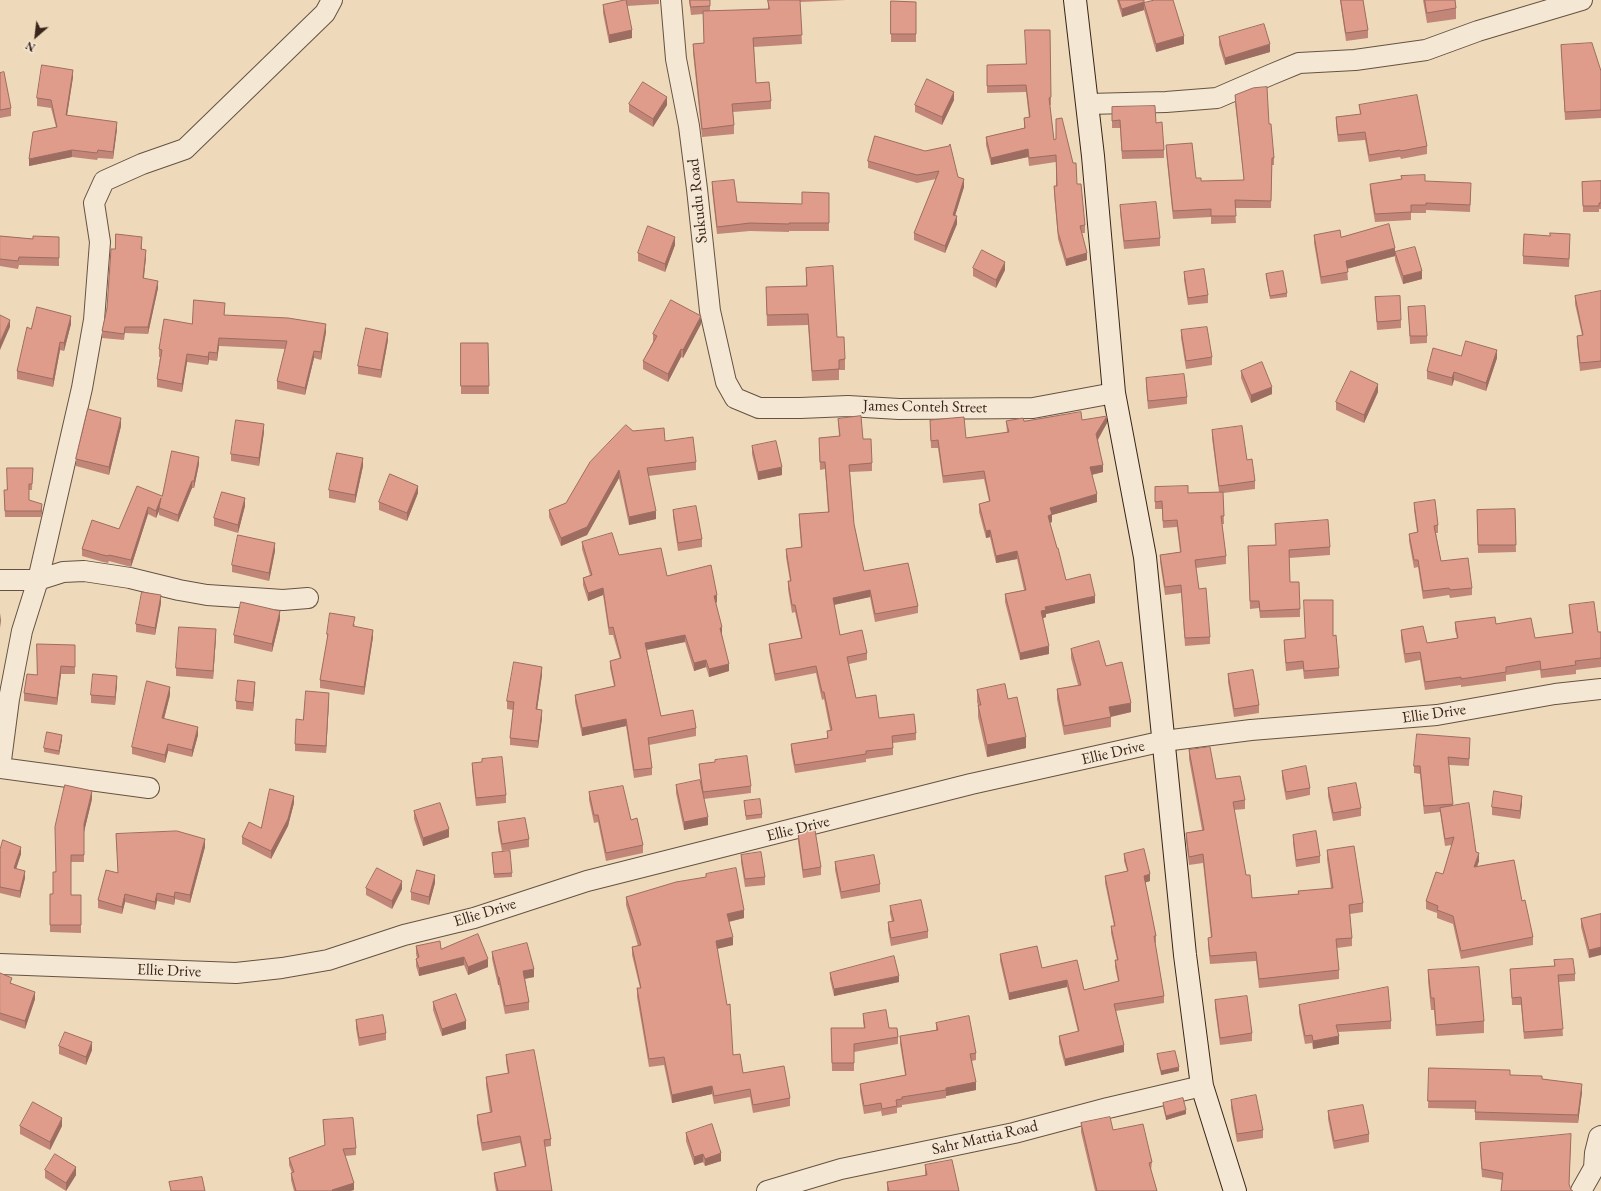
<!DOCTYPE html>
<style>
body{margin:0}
#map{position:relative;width:1601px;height:1191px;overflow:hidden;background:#eedabb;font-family:"EB Garamond",serif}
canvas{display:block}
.north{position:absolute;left:16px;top:16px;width:40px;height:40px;-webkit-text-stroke:3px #f4e7d3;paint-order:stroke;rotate:208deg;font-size:11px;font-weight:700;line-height:16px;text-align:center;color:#392519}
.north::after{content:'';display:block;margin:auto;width:14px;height:18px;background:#392519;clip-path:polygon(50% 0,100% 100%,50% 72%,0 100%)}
</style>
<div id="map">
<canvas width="1601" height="1191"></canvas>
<div class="north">N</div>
</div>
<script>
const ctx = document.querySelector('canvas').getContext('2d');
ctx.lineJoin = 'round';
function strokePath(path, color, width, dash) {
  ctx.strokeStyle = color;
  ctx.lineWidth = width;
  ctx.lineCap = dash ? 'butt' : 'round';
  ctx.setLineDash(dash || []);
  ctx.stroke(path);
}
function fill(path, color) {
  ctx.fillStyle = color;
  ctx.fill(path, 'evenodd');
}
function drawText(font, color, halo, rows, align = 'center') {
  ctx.font = font + ' "EB Garamond",serif';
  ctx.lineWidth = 3;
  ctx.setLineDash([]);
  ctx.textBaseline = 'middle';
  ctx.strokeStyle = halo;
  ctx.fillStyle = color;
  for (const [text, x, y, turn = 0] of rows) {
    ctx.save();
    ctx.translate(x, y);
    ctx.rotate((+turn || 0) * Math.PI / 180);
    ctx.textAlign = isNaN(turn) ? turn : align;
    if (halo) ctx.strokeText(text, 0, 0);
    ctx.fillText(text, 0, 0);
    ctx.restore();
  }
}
const minor = new Path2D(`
 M 671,0 L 676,59 L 689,126 L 697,189 L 710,311 L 726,382 L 735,398 L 759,408 L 800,408 L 848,406 L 899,409 L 1033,408 L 1114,393
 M 1088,104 L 1166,102 L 1217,98 L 1270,75 L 1299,63 L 1355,60 L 1426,50 L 1478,31 L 1582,0
 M 0,580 L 38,580 L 63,572 L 84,571 L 130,578 L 179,590 L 207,595 L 283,600 L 308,598
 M 0,768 L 9,699 L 22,631 L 38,580 L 82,388 L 94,320 L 100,242 L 94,203 L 104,181 L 142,164 L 185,149 L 325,13 L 332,0
 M 0,768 L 149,788
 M 0,964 L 236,973 L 282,968 L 328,960 L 404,935 L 474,918 L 587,881 L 971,784 L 1164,741 L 1251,730 L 1437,715 L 1555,694 L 1601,689
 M 767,1191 L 841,1169 L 1014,1133 L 1108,1108 L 1202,1086
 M 1581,1191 L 1594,1168 L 1595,1153 L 1599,1137 L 1601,1136`);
const secondary = new Path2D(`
 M 1075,0 L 1093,156 L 1114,393 L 1145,557 L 1185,955 L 1202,1086 L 1235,1191`);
strokePath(minor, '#665242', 22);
strokePath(secondary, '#392519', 24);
strokePath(minor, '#f4e7d3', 20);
strokePath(secondary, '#f4e7d3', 22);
fill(new Path2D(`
 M 625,0 L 659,0 L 659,4 L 627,6 L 632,38 L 609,43 L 603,13 L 603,5 Z
 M 689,0 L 710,0 L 710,11 L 768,9 L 768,0 L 846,0 L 800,2 L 802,44 L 754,47 L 756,83 L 771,101 L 771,109 L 733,112 L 734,125 L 734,134 L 702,137 L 693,53 L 693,44 L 704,43 L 703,14 L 691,15 Z
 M 1117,0 L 1144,0 L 1144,3 L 1184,44 L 1156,52 L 1144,10 L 1122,17 Z
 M 1340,0 L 1363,0 L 1368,30 L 1368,38 L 1346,41 Z
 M 1423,0 L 1455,0 L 1456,8 L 1456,19 L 1427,23 Z
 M 891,1 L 916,2 L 916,42 L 891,42 Z
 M 1219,37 L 1270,52 L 1225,65 L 1219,45 Z
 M 1561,45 L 1601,71 L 1601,118 L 1565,120 Z
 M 987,65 L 1051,97 L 1051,105 L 1050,105 L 1054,140 L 1077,184 L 1085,225 L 1085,233 L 1082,233 L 1087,260 L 1066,266 L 1058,239 L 1054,193 L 1054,186 L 1056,186 L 1056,162 L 1029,166 L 1028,157 L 991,165 L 986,145 L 986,137 L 1024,128 L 1024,118 L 1029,118 L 1026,92 L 987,93 Z
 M 0,73 L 11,108 L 11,116 L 0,118 Z
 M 73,77 L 67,115 L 117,129 L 113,159 L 98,158 L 97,160 L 72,157 L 29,166 L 56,127 L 51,108 L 37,106 L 37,98 Z
 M 1235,95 L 1269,124 L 1274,158 L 1274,165 L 1272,165 L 1271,208 L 1235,208 L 1236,223 L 1211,224 L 1211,217 L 1173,219 L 1166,152 L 1166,145 L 1196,178 L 1201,181 L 1244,180 L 1235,103 Z
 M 954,100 L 942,125 L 915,112 L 915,105 Z
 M 629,104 L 667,105 L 653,127 L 629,112 Z
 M 1359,105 L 1427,146 L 1427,154 L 1401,159 L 1400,157 L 1369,162 L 1365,140 L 1338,142 L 1336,125 L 1336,117 L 1360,115 Z
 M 1112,107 L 1164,150 L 1164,158 L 1122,159 L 1120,128 L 1112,128 Z
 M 875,136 L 958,177 L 964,187 L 955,216 L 957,224 L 945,253 L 914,240 L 914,233 L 936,179 L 917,183 L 868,168 L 868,161 Z
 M 1425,181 L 1471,191 L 1470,212 L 1426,210 L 1426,213 L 1411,213 L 1411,220 L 1375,222 L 1370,192 L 1370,184 Z
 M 1601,181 L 1601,209 L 1599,209 L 1599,212 L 1583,212 L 1582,182 Z
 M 712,182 L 737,202 L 802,204 L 829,193 L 829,231 L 789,231 L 789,232 L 750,231 L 717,234 L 712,190 Z
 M 1120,205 L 1160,238 L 1160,246 L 1124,249 L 1120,213 Z
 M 1314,235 L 1341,237 L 1395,256 L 1347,269 L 1348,280 L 1321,284 L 1314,243 Z
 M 0,236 L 33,239 L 59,237 L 59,266 L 19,265 L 18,269 L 0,266 Z
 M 1570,242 L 1569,267 L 1523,264 L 1523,256 Z
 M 142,243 L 142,250 L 146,257 L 144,278 L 158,288 L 148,334 L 125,333 L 124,340 L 102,338 L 102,331 L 107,308 L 115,249 Z
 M 675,245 L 665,272 L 638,261 L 638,253 Z
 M 1395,252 L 1422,279 L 1403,284 L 1395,260 Z
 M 806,268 L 837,337 L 845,359 L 845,370 L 839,370 L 839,380 L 812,381 L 808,325 L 767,326 L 766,287 L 806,286 Z
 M 973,268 L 1005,270 L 996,288 L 973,276 Z
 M 1184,272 L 1208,295 L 1208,303 L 1188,305 L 1184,280 Z
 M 1266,274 L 1287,293 L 1287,297 L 1270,299 L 1266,278 Z
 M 1601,293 L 1601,368 L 1580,371 L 1577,343 L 1577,336 L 1582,335 L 1575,304 L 1575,296 Z
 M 1375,297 L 1401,320 L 1401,328 L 1377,330 Z
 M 1408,307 L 1427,336 L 1427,343 L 1410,344 Z
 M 225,310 L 224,315 L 326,332 L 321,360 L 314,358 L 305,395 L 277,389 L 277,381 L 285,349 L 219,346 L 217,361 L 209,360 L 208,365 L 187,362 L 182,392 L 157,387 L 157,379 L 160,357 L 159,357 L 159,349 L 192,324 Z
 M 71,324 L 64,351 L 60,350 L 53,387 L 17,379 L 17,371 L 31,329 Z
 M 701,324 L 683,358 L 681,357 L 668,382 L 643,369 L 643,361 L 653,342 L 653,334 Z
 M 1181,330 L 1212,357 L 1212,365 L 1186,369 L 1181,338 Z
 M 388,340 L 381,378 L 358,374 L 358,366 Z
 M 461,343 L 488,343 L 489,394 L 461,394 Z
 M 1461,356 L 1497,358 L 1486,391 L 1454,380 L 1452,386 L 1427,379 L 1427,371 Z
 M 1241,371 L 1272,394 L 1251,403 L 1241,378 Z
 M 1146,378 L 1187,397 L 1187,404 L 1148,409 L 1146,386 Z
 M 1378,392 L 1364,423 L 1336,410 L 1336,402 Z
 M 838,419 L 863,439 L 872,463 L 872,471 L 850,472 L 854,524 L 864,571 L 918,606 L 918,613 L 875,622 L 870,597 L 834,605 L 840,635 L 867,653 L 867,660 L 849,664 L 856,698 L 879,718 L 916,733 L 916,740 L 893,743 L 893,755 L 866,759 L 866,762 L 795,773 L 791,751 L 791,744 L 827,738 L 827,731 L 830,730 L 824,699 L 822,700 L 816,673 L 775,681 L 769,651 L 769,644 L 801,638 L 795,612 L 792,613 L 788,589 L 788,581 L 790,581 L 786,557 L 786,549 L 801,547 L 799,522 L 799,514 L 828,512 L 825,469 L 820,470 L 819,438 L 839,436 Z
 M 930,420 L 966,438 L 1007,433 L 1006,421 L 1082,420 L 1107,423 L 1098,440 L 1103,472 L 1092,475 L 1097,502 L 1052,515 L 1052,522 L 1050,523 L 1066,580 L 1095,603 L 1046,614 L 1046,617 L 1043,618 L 1049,654 L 1020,660 L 1005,602 L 1005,594 L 1024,590 L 1017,559 L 996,563 L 990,537 L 986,538 L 979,512 L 979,504 L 989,501 L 984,479 L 943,483 L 938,448 L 931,448 L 930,428 Z
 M 121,426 L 109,475 L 76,466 L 76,459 Z
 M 1212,430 L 1247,460 L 1255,481 L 1255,489 L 1223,493 L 1224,524 L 1222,524 L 1226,556 L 1226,564 L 1196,568 L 1199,589 L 1210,637 L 1210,644 L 1185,646 L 1181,593 L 1165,595 L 1160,562 L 1160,555 L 1180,552 L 1177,527 L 1163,528 L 1162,509 L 1155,509 L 1155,487 L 1188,493 L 1219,492 L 1212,438 Z
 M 633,431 L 665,441 L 696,462 L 696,470 L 648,476 L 656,519 L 629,525 L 619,478 L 587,535 L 561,546 L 549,517 L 549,510 L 566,503 Z
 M 264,432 L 259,466 L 231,461 L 231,454 Z
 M 752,446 L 782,475 L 758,480 L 752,454 Z
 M 199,464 L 194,488 L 192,488 L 178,522 L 159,515 L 159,511 L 156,518 L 148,514 L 131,567 L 109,561 L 108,563 L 103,562 L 82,556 L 82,549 L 119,529 L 162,496 Z
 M 363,466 L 355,503 L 329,498 L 329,490 Z
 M 33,468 L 32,490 L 29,490 L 29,500 L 42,510 L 41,517 L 5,517 L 4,490 L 7,490 Z
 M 418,493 L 407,521 L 379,510 L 379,502 Z
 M 1414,503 L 1438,525 L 1438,533 L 1436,533 L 1441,561 L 1472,588 L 1472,595 L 1450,598 L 1449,595 L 1423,599 L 1418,567 L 1414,568 L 1409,541 L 1409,534 L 1417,532 L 1414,510 Z
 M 245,506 L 238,533 L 214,526 L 214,518 Z
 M 1515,509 L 1516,552 L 1478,553 L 1477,510 Z
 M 673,510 L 702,539 L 702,547 L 678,551 L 673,517 Z
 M 1275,524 L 1330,547 L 1330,555 L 1289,558 L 1290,582 L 1300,609 L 1300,617 L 1260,618 L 1259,608 L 1250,609 L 1248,546 L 1276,545 Z
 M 582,542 L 619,555 L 667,576 L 717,602 L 716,603 L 722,635 L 729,671 L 709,677 L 706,667 L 694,671 L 685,642 L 647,650 L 661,716 L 696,728 L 696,736 L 649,745 L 652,768 L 652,775 L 634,778 L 626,726 L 582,736 L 575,702 L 575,695 L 614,686 L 610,668 L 610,661 L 620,659 L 613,635 L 609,635 L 603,595 L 588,601 L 583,585 L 583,578 L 590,575 L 582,549 Z
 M 275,551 L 269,581 L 232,572 L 232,565 Z
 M 161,603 L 155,635 L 136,632 L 136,624 Z
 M 1569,605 L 1598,632 L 1601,632 L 1601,667 L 1576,670 L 1576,674 L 1541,678 L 1540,670 L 1506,675 L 1506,681 L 1461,687 L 1461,685 L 1425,690 L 1420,660 L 1405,663 L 1401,638 L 1401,630 L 1427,643 L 1457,638 L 1455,630 L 1455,622 L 1496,624 L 1535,638 L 1572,633 L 1569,613 Z
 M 280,619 L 272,652 L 234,643 L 234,635 Z
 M 355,624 L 354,627 L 373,637 L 364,695 L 320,688 L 320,680 L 327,642 L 327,634 Z
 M 1333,636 L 1339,668 L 1339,676 L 1304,679 L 1303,669 L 1286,671 L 1284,648 L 1284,640 Z
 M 216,637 L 213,679 L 176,676 L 176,668 Z
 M 75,645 L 75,674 L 61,674 L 57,705 L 24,701 L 24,693 L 37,675 Z
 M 1071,649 L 1106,666 L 1131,712 L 1111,717 L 1111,727 L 1064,735 L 1057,699 L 1057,689 L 1078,685 L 1071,658 Z
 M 1228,674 L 1259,705 L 1259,713 L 1234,717 L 1228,682 Z
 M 542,675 L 537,709 L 542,718 L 538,748 L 510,745 L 510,738 L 513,710 L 507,709 L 507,701 Z
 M 117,684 L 115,705 L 91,703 L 91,695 Z
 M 255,689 L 253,711 L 236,709 L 236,701 Z
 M 977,690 L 1008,699 L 1026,748 L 987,757 L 978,717 L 978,705 L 977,702 Z
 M 170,695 L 164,719 L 198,735 L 192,757 L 168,751 L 165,763 L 132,754 L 132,747 Z
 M 329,700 L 326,753 L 295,751 L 295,744 L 303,720 Z
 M 62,739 L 59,755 L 44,752 L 44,748 Z
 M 1470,746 L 1469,766 L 1449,765 L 1453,806 L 1476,852 L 1479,861 L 1477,866 L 1522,901 L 1533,937 L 1533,945 L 1461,959 L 1453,924 L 1437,918 L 1437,913 L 1426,909 L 1426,901 L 1443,874 L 1452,845 L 1445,846 L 1440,812 L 1424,814 L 1420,774 L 1414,773 L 1414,766 Z
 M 1189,750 L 1216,779 L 1245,800 L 1245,809 L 1234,810 L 1246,875 L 1252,898 L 1298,894 L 1331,888 L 1327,859 L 1327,850 L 1363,903 L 1363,912 L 1350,914 L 1352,938 L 1352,946 L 1337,948 L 1339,970 L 1339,979 L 1259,988 L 1256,961 L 1210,964 L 1208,946 L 1208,938 L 1211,938 L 1203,863 L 1189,865 L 1186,841 L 1186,833 L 1202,830 L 1189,759 Z
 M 472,763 L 506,795 L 506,803 L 476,806 L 472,771 Z
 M 699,764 L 751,786 L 751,793 L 704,799 L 708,825 L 684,830 L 676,793 L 676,785 L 702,789 L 699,771 Z
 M 1282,771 L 1310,788 L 1310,795 L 1286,800 L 1282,778 Z
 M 1328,788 L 1361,808 L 1361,816 L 1333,821 L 1328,796 Z
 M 589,792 L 631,820 L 643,845 L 643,853 L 606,861 L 598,822 L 594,823 L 589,800 Z
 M 92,799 L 84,832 L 84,862 L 71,862 L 71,895 L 81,895 L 81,933 L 50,932 L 50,894 L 53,894 L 55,872 Z
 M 744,801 L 762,814 L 762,818 L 746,820 Z
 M 294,803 L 288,826 L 271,859 L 242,844 L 242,837 L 261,828 Z
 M 1522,803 L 1520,819 L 1492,815 L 1492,807 Z
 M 414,811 L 449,837 L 423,846 L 414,819 Z
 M 498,822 L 529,839 L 529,847 L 502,851 L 498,830 Z
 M 798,833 L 821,867 L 821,875 L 803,878 L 798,841 Z
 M 116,834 L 205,847 L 190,903 L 175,899 L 174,905 L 157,901 L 155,910 L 125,902 L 122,914 L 98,908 L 98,900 L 118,873 Z
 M 1293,835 L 1320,856 L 1320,863 L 1296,867 L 1293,843 Z
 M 0,850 L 21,854 L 16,869 L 25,878 L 20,898 L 0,893 Z
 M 492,853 L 512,873 L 512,877 L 494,878 Z
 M 1124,854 L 1150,881 L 1145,882 L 1156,936 L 1156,943 L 1155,943 L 1164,996 L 1164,1003 L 1116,1011 L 1124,1052 L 1065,1066 L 1059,1043 L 1059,1036 L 1078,1032 L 1067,987 L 1009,1000 L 1000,961 L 1000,954 L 1042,968 L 1084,990 L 1118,981 L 1115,967 L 1115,960 L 1117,960 L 1111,933 L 1111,926 L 1114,926 L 1105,883 L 1105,876 L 1127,871 L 1124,861 Z
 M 741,855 L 765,877 L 765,885 L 745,887 L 741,862 Z
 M 835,862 L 880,884 L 880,892 L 841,899 L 835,870 Z
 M 706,874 L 744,918 L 729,922 L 733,945 L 717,949 L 733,1055 L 743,1073 L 790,1098 L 790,1106 L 753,1113 L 750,1097 L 714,1104 L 712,1094 L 672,1103 L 664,1065 L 649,1067 L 637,997 L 637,988 L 640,988 L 632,955 L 632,947 L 638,946 L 626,905 L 626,897 L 706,877 Z
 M 435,883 L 429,905 L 411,900 L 411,892 Z
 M 366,888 L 402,889 L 392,909 L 366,895 Z
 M 890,906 L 928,931 L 928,938 L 891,946 L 888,930 L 888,922 L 892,922 L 890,913 Z
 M 1601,914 L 1589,958 L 1581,927 L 1581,919 Z
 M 416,946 L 441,949 L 488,967 L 468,975 L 464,965 L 419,976 L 416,966 L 416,959 L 417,958 L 416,954 Z
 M 492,952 L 534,977 L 525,979 L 529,1002 L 529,1010 L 505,1014 L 499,985 L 498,985 L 492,959 Z
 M 1554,960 L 1575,974 L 1575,981 L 1559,982 L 1563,1036 L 1524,1039 L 1521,1005 L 1512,1005 L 1510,969 L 1554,966 Z
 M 1428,970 L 1484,1021 L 1484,1033 L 1436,1036 L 1434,1010 L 1431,1010 L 1428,981 Z
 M 0,973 L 12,984 L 35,999 L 25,1029 L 0,1020 Z
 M 830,973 L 899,982 L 834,996 L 830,979 Z
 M 1215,1000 L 1252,1033 L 1252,1041 L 1220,1045 L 1215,1008 Z
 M 433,1002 L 466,1029 L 442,1036 L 433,1010 Z
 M 1299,1005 L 1391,1021 L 1391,1029 L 1338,1032 L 1339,1044 L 1313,1049 L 1312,1043 L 1305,1044 L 1299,1013 Z
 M 863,1014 L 889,1028 L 898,1037 L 898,1044 L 854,1052 L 854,1071 L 832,1071 L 831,1028 L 864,1028 L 863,1022 Z
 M 356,1020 L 386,1033 L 386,1040 L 359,1046 L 356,1028 Z
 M 936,1023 L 976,1053 L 976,1060 L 972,1061 L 976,1090 L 946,1096 L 946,1098 L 902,1105 L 902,1107 L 897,1108 L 897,1113 L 882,1116 L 881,1111 L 864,1114 L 860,1092 L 860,1084 L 905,1075 L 900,1044 L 900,1036 L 936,1030 Z
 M 59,1046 L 92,1050 L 86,1065 L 59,1054 Z
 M 1157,1054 L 1179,1071 L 1161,1075 L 1157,1058 Z
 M 506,1055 L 551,1139 L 551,1146 L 545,1147 L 552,1191 L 496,1191 L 494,1180 L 494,1173 L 525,1167 L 520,1143 L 482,1151 L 477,1123 L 477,1115 L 490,1113 L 486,1085 L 486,1077 L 508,1074 L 506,1062 Z
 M 1429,1068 L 1510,1075 L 1542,1079 L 1582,1092 L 1578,1123 L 1475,1120 L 1475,1109 L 1428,1108 Z
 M 1231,1100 L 1263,1130 L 1263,1138 L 1237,1142 L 1231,1108 Z
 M 1163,1103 L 1186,1114 L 1166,1120 L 1163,1107 Z
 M 1328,1111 L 1369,1134 L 1369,1142 L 1334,1149 L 1328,1119 Z
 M 323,1120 L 356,1148 L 356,1155 L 345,1156 L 354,1190 L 350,1191 L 294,1191 L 291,1180 L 291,1173 L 292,1173 L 289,1165 L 289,1158 L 325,1145 Z
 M 1081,1123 L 1152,1162 L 1151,1170 L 1157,1191 L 1095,1191 L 1081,1132 Z
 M 20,1126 L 62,1126 L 50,1150 L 20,1134 Z
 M 686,1133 L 721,1161 L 705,1166 L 703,1162 L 694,1165 L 686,1141 Z
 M 1571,1142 L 1569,1185 L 1571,1190 L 1502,1180 L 1482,1177 L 1480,1151 L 1480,1143 Z
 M 925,1165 L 959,1191 L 887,1191 L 887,1182 L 925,1176 Z
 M 45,1170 L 76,1175 L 66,1191 L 45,1178 Z`), '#c18678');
fill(new Path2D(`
 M 1144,2 L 1144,6 L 1144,3 L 1144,10 L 1122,17 L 1122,9 Z
 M 632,30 L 632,38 L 609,43 L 609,35 Z
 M 1184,36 L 1184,44 L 1156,52 L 1156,44 Z
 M 1270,44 L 1270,52 L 1225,65 L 1225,58 Z
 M 73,70 L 73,77 L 66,122 L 66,115 Z
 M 954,92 L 954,100 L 942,125 L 942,117 Z
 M 667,97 L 667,105 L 653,127 L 653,119 Z
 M 117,122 L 117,129 L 113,159 L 113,152 Z
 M 1028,149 L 1028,157 L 991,165 L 991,158 Z
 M 72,150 L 72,157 L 29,166 L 29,159 Z
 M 964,179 L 964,187 L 953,222 L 953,215 Z
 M 957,216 L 957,224 L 945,253 L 945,246 Z
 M 675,237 L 675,245 L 665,272 L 665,264 Z
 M 1395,248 L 1395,256 L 1346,269 L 1346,261 Z
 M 146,250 L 146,257 L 143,284 L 143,278 Z
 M 1087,253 L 1087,260 L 1066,266 L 1066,259 Z
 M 1005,262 L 1005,270 L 996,288 L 996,280 Z
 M 1422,271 L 1422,279 L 1403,284 L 1403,276 Z
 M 158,281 L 158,288 L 148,334 L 148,327 Z
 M 71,316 L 71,324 L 64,351 L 64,343 Z
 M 701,316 L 701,324 L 683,358 L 683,350 Z
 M 10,320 L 10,327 L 0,350 L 0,342 Z
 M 326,324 L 326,332 L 321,360 L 321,352 Z
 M 388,333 L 388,340 L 381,378 L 381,370 Z
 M 219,338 L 219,346 L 217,361 L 217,353 Z
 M 60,342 L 60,350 L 53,387 L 53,379 Z
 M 681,349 L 681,357 L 668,382 L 668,374 Z
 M 1497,350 L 1497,358 L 1486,391 L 1486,383 Z
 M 314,351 L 314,358 L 305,395 L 305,388 Z
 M 209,352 L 209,360 L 208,365 L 208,357 Z
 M 187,354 L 187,362 L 182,392 L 182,384 Z
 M 1454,372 L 1454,380 L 1452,386 L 1452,378 Z
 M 1378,384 L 1378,392 L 1364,423 L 1364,415 Z
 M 1272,387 L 1272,394 L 1251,403 L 1251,395 Z
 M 1107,416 L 1107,423 L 1096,442 L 1096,434 Z
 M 121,418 L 121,426 L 109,475 L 109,467 Z
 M 264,424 L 264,432 L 259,466 L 259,458 Z
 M 199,457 L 199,464 L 194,488 L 194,481 Z
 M 363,458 L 363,466 L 355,503 L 355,495 Z
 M 1103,465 L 1103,472 L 1090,475 L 1090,467 Z
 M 782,467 L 782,475 L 758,480 L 758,472 Z
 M 619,470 L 619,478 L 587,535 L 561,546 L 561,538 Z
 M 192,481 L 192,488 L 178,522 L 178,515 Z
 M 418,486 L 418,493 L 407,521 L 407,513 Z
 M 1097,494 L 1097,502 L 1052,515 L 1052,522 L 1048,523 L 1048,516 L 1050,508 Z
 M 161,498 L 159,511 L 156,518 L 156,511 Z
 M 245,498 L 245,506 L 238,533 L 238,525 Z
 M 42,504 L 42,510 L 41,517 L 41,511 Z
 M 148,507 L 148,514 L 131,567 L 131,560 Z
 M 656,511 L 656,519 L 629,525 L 629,517 Z
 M 990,530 L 990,537 L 986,538 L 986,531 Z
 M 275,543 L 275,551 L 269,581 L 269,573 Z
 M 1017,551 L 1017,559 L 996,563 L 996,556 Z
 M 603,588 L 603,595 L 588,601 L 588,593 Z
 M 870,590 L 870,597 L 833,605 L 833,598 Z
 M 161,595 L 161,603 L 155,635 L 155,628 Z
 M 717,595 L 717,602 L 714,603 L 714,596 Z
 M 1095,596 L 1095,603 L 1046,614 L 1046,617 L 1041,619 L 1041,611 L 1045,607 Z
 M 280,611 L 280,619 L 272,652 L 272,644 Z
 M 1,613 L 1,620 L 0,628 L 0,621 Z
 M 722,627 L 722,635 L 720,635 L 720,628 Z
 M 216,629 L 216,637 L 213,679 L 213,671 Z
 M 373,630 L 373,637 L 364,695 L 364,687 Z
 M 685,635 L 685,642 L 645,650 L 645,643 Z
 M 1049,646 L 1049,654 L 1020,660 L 1020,653 Z
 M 706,660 L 706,667 L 694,671 L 694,663 Z
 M 729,664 L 729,671 L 709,677 L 709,669 Z
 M 61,666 L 61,674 L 57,705 L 57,698 Z
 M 542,667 L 542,675 L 536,717 L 536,709 Z
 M 117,676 L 117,684 L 115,705 L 115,697 Z
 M 255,682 L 255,689 L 253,711 L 253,703 Z
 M 170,687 L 170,695 L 162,726 L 162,718 Z
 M 329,693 L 329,700 L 326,753 L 326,746 Z
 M 1131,703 L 1131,712 L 1109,717 L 1109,707 Z
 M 542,710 L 542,718 L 538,748 L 538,741 Z
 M 626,719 L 626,726 L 582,736 L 582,728 Z
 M 198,727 L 198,735 L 192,757 L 192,750 Z
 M 62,735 L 62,739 L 59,755 L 59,751 Z
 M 1026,737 L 1026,748 L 987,757 L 987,745 Z
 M 168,744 L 168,751 L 165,763 L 165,755 Z
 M 92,791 L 92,799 L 84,832 L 84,824 Z
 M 294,796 L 294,803 L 288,826 L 271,859 L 271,851 Z
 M 1522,796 L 1522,803 L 1520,819 L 1520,811 Z
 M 708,817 L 708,825 L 684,830 L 684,822 Z
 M 449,829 L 449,837 L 423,846 L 423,838 Z
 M 205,839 L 205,847 L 190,903 L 190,895 Z
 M 21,847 L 21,854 L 14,875 L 14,868 Z
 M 1479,853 L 1479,861 L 1474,875 L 1474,867 Z
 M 25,871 L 25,878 L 20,898 L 20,891 Z
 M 1150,874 L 1150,881 L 1144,883 L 1144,876 Z
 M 435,875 L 435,883 L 429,905 L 429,897 Z
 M 402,881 L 402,889 L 392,909 L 392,901 Z
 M 175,892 L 175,899 L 174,905 L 174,897 Z
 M 157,893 L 157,901 L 155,910 L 155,902 Z
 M 125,894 L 125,902 L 122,914 L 122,907 Z
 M 744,910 L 744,918 L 727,922 L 727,914 Z
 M 733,937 L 733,945 L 716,949 L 716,941 Z
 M 1601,947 L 1601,955 L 1589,958 L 1589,950 Z
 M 464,957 L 464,965 L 419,976 L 419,968 Z
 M 488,959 L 488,967 L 468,975 L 468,967 Z
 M 534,969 L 534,977 L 523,979 L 523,971 Z
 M 899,976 L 899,982 L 834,996 L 834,989 Z
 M 498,977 L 499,977 L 499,985 L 498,985 Z
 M 1067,980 L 1067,987 L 1009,1000 L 1009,993 Z
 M 35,992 L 35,999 L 25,1029 L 25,1021 Z
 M 466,1021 L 466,1029 L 442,1036 L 442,1029 Z
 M 1339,1036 L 1339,1044 L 1313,1049 L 1313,1041 Z
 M 92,1042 L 92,1050 L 86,1065 L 86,1057 Z
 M 1124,1045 L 1124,1052 L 1065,1066 L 1065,1059 Z
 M 1179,1067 L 1179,1071 L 1161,1075 L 1161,1071 Z
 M 976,1082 L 976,1090 L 946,1096 L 946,1088 Z
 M 1582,1084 L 1582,1092 L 1578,1123 L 1578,1115 Z
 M 712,1086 L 712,1094 L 672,1103 L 672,1095 Z
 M 1186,1110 L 1186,1114 L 1166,1120 L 1166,1116 Z
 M 62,1118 L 62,1126 L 50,1150 L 50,1142 Z
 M 721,1153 L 721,1161 L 705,1166 L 705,1159 Z
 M 703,1154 L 703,1162 L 694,1165 L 694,1157 Z
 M 76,1167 L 76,1175 L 66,1191 L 66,1183 Z
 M 354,1183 L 354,1190 L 350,1191 L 332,1191 L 332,1190 Z`), '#9d6d61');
const building = new Path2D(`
 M 626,0 L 632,30 L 609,35 L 603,5 Z
 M 690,0 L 710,0 L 710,6 L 691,7 Z
 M 768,0 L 800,0 L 802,35 L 753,38 L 756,83 L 769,82 L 771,101 L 732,104 L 734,125 L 702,129 L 693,44 L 704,43 L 703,11 L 769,9 Z
 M 1119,0 L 1144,0 L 1144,2 L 1122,9 Z
 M 1155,0 L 1173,0 L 1184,36 L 1156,44 L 1144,3 Z
 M 1341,0 L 1363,0 L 1368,30 L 1346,33 Z
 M 1425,0 L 1455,0 L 1456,8 L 1427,13 Z
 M 891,1 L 916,2 L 916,34 L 891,34 Z
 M 1264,24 L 1270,44 L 1225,58 L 1219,37 Z
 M 1025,30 L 1050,30 L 1051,97 L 1049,98 L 1054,140 L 1056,139 L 1056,119 L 1062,118 L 1073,163 L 1076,163 L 1077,184 L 1081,184 L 1085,225 L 1080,226 L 1087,253 L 1066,259 L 1058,232 L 1054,186 L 1057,186 L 1056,155 L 1029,158 L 1028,149 L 991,158 L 986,137 L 1025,128 L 1024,118 L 1030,117 L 1026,85 L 987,86 L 987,65 L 1026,64 Z
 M 1592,43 L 1601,71 L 1601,110 L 1565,112 L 1561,45 Z
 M 42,65 L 73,70 L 66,115 L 117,122 L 113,152 L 98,150 L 97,153 L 72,150 L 29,159 L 33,132 L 57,127 L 51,100 L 37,98 Z
 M 4,72 L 11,108 L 0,110 L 0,73 Z
 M 927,79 L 954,92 L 942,117 L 915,105 Z
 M 643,82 L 667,97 L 653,119 L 629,104 Z
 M 1267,87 L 1269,124 L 1271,124 L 1274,158 L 1272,158 L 1271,201 L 1235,200 L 1236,216 L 1211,216 L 1211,209 L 1173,211 L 1166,145 L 1192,143 L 1196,178 L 1201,178 L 1201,181 L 1244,180 L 1235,95 L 1253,88 Z
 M 1417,95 L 1427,146 L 1401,151 L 1400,150 L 1369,155 L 1365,132 L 1338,135 L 1336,117 L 1361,114 L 1359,105 Z
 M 1155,106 L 1156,123 L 1162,122 L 1164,150 L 1122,151 L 1120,120 L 1112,121 L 1112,107 Z
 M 875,136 L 925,151 L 949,146 L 950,144 L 958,177 L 964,179 L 953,215 L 957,216 L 945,246 L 914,233 L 939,171 L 917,175 L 868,161 Z
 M 1425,175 L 1425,181 L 1471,183 L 1470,205 L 1426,203 L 1426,205 L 1411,205 L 1411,212 L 1375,214 L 1370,184 L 1402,179 L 1401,176 Z
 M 734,180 L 737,202 L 802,204 L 802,192 L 829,193 L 829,223 L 789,223 L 789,224 L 750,223 L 717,227 L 712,182 Z
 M 1601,181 L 1601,203 L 1599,203 L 1599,206 L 1583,206 L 1582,182 Z
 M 1156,202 L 1160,238 L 1124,241 L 1120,205 Z
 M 1389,224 L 1395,248 L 1346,261 L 1348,272 L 1321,277 L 1314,235 L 1340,230 L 1341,237 Z
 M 648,226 L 675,237 L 665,264 L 638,253 Z
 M 1550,233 L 1570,234 L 1569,259 L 1523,256 L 1524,234 L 1550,236 Z
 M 116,234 L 142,237 L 141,249 L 146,250 L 143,278 L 158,281 L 148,327 L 125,327 L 124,334 L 102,331 L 107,308 L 111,249 L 115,249 Z
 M 0,236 L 33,239 L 33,236 L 59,237 L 59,258 L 19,257 L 18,261 L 0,259 Z
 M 1415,247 L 1422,271 L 1403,276 L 1395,252 Z
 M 982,250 L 1005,262 L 996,280 L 973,268 Z
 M 833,266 L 837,337 L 844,337 L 845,359 L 839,360 L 839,369 L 812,371 L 808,314 L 767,315 L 766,287 L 807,286 L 806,268 Z
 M 1204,269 L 1208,295 L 1188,298 L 1184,272 Z
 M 1283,271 L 1287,293 L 1270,296 L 1266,274 Z
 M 1601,291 L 1601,361 L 1580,363 L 1577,336 L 1583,335 L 1575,296 Z
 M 1400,296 L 1401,320 L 1377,322 L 1375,297 Z
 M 194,300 L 225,303 L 224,315 L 288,318 L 326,324 L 321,352 L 314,351 L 305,388 L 277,381 L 287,341 L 219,338 L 217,353 L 209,352 L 208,357 L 187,354 L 182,384 L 157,379 L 162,350 L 159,349 L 164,319 L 192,324 Z
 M 671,300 L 701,316 L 683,350 L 681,349 L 668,374 L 643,361 L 657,336 L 653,334 Z
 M 1425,306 L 1427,336 L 1410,336 L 1408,307 Z
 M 37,307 L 71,316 L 64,343 L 60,342 L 53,379 L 17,371 L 27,327 L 31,329 Z
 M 0,315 L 10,320 L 0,342 Z
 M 1207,327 L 1212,357 L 1186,361 L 1181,330 Z
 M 366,328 L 388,333 L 381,370 L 358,366 Z
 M 1466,341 L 1497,350 L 1486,383 L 1454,372 L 1452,378 L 1427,371 L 1433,348 L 1461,356 Z
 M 461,343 L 488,343 L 489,386 L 461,386 Z
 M 1262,362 L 1272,387 L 1251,395 L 1241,371 Z
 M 1351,371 L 1378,384 L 1364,415 L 1336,402 Z
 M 1184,374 L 1187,397 L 1148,401 L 1146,378 Z
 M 88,409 L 121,418 L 109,467 L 76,459 Z
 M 1081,412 L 1082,420 L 1107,416 L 1096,434 L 1103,465 L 1090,467 L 1097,494 L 1050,508 L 1052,514 L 1048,516 L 1057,548 L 1058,548 L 1066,580 L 1090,574 L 1095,596 L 1045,607 L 1046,610 L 1041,611 L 1049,646 L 1020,653 L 1005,594 L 1026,590 L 1017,551 L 996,556 L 990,530 L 986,531 L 979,504 L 990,501 L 984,471 L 943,476 L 938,440 L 931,441 L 930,420 L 964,417 L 966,438 L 1009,432 L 1006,421 L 1023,418 L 1024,421 Z
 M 861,416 L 863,439 L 871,439 L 872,463 L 849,465 L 854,524 L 864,571 L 908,563 L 918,606 L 875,614 L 870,590 L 833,598 L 840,635 L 862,630 L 867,653 L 847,657 L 856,698 L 876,695 L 879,718 L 914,714 L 916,733 L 892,736 L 893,748 L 866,751 L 866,754 L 795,765 L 791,744 L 828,738 L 827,731 L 832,730 L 824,692 L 822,692 L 816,666 L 775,674 L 769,644 L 802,638 L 795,605 L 792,605 L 788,581 L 791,581 L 786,549 L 802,547 L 799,514 L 829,512 L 825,462 L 820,462 L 819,438 L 840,436 L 838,419 Z
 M 236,420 L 264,424 L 259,458 L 231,454 Z
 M 626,425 L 633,431 L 664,428 L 665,441 L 693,437 L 696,462 L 647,468 L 656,511 L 629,517 L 619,470 L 587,527 L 561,538 L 549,510 L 566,503 L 590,462 Z
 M 1242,426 L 1247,460 L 1252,459 L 1255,481 L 1219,486 L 1212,430 Z
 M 776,441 L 782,467 L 758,472 L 752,446 Z
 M 172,451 L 199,457 L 194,481 L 192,481 L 178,515 L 159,508 L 161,498 L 156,511 L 148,507 L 131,560 L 109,555 L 108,556 L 103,555 L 82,549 L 92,520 L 119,529 L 137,486 L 162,496 Z
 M 337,453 L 363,458 L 355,495 L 329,490 Z
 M 7,468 L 33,468 L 32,484 L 29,484 L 29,500 L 42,504 L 41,511 L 5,511 L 4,490 L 7,490 Z
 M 390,474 L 418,486 L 407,513 L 379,502 Z
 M 1188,486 L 1188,493 L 1223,492 L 1224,516 L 1221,516 L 1226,556 L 1195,560 L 1199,589 L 1206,588 L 1210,637 L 1185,638 L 1181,585 L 1165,587 L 1160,555 L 1181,552 L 1177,520 L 1163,521 L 1162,501 L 1155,502 L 1155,487 Z
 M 222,492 L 245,498 L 238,525 L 214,518 Z
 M 1435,500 L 1438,525 L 1434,526 L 1441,561 L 1468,558 L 1472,588 L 1450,590 L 1449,588 L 1423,591 L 1418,560 L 1414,560 L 1409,534 L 1418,532 L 1414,503 Z
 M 696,506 L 702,539 L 678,543 L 673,510 Z
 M 1515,509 L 1516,545 L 1478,545 L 1477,510 Z
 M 1328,520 L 1330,547 L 1289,550 L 1290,582 L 1299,582 L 1300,609 L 1260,611 L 1259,601 L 1250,601 L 1248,546 L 1276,545 L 1275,524 Z
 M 612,533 L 619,555 L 661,548 L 667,576 L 711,565 L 717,595 L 714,596 L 722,627 L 720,628 L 729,664 L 709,669 L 706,660 L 694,663 L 685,635 L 645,643 L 661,716 L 693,710 L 696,728 L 648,738 L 652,768 L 634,770 L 626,719 L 582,728 L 575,695 L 615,686 L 610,661 L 621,658 L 613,627 L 609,628 L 603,588 L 588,593 L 583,578 L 592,575 L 582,542 Z
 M 238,535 L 275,543 L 269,573 L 232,565 Z
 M 142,592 L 161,595 L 155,628 L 136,624 Z
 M 1304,600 L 1333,600 L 1333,636 L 1336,635 L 1339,668 L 1304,671 L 1303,661 L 1286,663 L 1284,640 L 1305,638 Z
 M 241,602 L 280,611 L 272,644 L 234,635 Z
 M 1594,602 L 1598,632 L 1601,632 L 1601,658 L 1575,661 L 1576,665 L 1541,670 L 1540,661 L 1506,667 L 1506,672 L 1461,679 L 1461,677 L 1425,682 L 1420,652 L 1405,654 L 1401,630 L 1423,626 L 1427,643 L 1458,638 L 1455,622 L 1495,617 L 1496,624 L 1531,618 L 1535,638 L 1573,633 L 1569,605 Z
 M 330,613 L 355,617 L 353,626 L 373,630 L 364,687 L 320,680 L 328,634 L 327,634 Z
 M 179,627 L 216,629 L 213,671 L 176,668 Z
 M 1099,641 L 1106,666 L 1122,662 L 1131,703 L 1109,707 L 1111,717 L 1064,726 L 1057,689 L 1081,685 L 1071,649 Z
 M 37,644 L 75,645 L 75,667 L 61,666 L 57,698 L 24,693 L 27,674 L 37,675 Z
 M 514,662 L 542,667 L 536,709 L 542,710 L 538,741 L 510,738 L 514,702 L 507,701 Z
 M 1253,670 L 1259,705 L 1234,709 L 1228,674 Z
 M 93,674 L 117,676 L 115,697 L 91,695 Z
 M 238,680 L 255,682 L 253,703 L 236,701 Z
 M 147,681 L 170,687 L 162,718 L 198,727 L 192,750 L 168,744 L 165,755 L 132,747 Z
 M 1005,684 L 1008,699 L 1017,697 L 1026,737 L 987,745 L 978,705 L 981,705 L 977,690 Z
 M 306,691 L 329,693 L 326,746 L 295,744 L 296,719 L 303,720 Z
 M 47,732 L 62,735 L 59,751 L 44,748 Z
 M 1417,734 L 1470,738 L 1469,759 L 1448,757 L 1453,804 L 1424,806 L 1420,766 L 1414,766 Z
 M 1210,747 L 1216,779 L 1240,776 L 1245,800 L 1233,802 L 1246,875 L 1250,875 L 1252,898 L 1299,894 L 1298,891 L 1333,888 L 1327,850 L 1354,846 L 1363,903 L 1349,905 L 1352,938 L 1336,939 L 1339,970 L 1259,979 L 1256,952 L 1210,956 L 1208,938 L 1212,937 L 1203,854 L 1189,857 L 1186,833 L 1204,830 L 1189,750 Z
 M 747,756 L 751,786 L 703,792 L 699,764 L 715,762 L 715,760 Z
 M 502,757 L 506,795 L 476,798 L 472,763 L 482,762 L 482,759 Z
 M 1306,766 L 1310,788 L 1286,792 L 1282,771 Z
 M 700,780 L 708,817 L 684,822 L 676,785 Z
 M 1356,783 L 1361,808 L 1333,813 L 1328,788 Z
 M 65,785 L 92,791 L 84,824 L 84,855 L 71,855 L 71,895 L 81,895 L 81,925 L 50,925 L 50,894 L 53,894 L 53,872 L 56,872 L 55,827 Z
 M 623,786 L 631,820 L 637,818 L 643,845 L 606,853 L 598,815 L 594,815 L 589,792 Z
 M 270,789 L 294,796 L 288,819 L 271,851 L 242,837 L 249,822 L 261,828 Z
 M 1494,791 L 1522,796 L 1520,811 L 1492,807 Z
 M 760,799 L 762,814 L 746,816 L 744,801 Z
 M 440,803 L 449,829 L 423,838 L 414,811 Z
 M 1469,803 L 1476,852 L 1479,853 L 1474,867 L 1514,860 L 1522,901 L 1525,900 L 1533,937 L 1461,951 L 1453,916 L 1437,910 L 1438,906 L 1426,901 L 1436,872 L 1443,874 L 1454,837 L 1445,839 L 1440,808 Z
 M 525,818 L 529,839 L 502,844 L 498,822 Z
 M 815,830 L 821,867 L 803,870 L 798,833 Z
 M 177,831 L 205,839 L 190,895 L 175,892 L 174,897 L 157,893 L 155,902 L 125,894 L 122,907 L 98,900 L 106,870 L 118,873 L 116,834 Z
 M 1316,831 L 1320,856 L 1296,860 L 1293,835 Z
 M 3,840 L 21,847 L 14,868 L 25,871 L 20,891 L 0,887 L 0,850 Z
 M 1144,849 L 1150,874 L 1144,876 L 1156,936 L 1154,936 L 1164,996 L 1114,1004 L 1124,1045 L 1065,1059 L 1059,1036 L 1079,1031 L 1067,980 L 1009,993 L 1000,954 L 1037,946 L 1042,968 L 1077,960 L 1084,990 L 1119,981 L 1115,960 L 1118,960 L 1111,926 L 1115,926 L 1105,876 L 1128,871 L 1124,854 Z
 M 510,851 L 512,873 L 494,874 L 492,853 Z
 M 761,852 L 765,877 L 745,879 L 741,855 Z
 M 874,855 L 880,884 L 841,892 L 835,862 Z
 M 377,868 L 402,881 L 392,901 L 366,888 Z
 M 736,868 L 744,910 L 727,914 L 733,937 L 716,941 L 727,1005 L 730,1004 L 733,1055 L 740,1054 L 743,1073 L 784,1066 L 790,1098 L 753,1105 L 750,1089 L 714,1096 L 712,1086 L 672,1095 L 664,1057 L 649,1059 L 637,988 L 641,988 L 632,947 L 641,945 L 626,897 L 676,882 L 706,877 L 706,874 Z
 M 417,870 L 435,875 L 429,897 L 411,892 Z
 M 921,900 L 928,931 L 891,938 L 888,922 L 894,921 L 890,906 Z
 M 1601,914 L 1601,947 L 1589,950 L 1581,919 Z
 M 478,934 L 488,959 L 468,967 L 464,957 L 419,968 L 416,959 L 419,957 L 416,946 L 440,941 L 441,949 Z
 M 527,943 L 534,969 L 523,971 L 529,1002 L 505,1006 L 499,977 L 498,977 L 492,952 Z
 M 894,956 L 899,976 L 834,989 L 830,973 Z
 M 1573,959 L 1575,974 L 1558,975 L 1563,1029 L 1524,1032 L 1521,997 L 1512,998 L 1510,969 L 1555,966 L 1554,960 Z
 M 1479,967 L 1484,1021 L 1436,1025 L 1434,998 L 1431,998 L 1428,970 Z
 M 0,973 L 12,978 L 10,983 L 35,992 L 25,1021 L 0,1013 Z
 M 1388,987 L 1391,1021 L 1336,1025 L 1339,1036 L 1313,1041 L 1312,1035 L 1305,1036 L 1299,1005 Z
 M 456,994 L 466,1021 L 442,1029 L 433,1002 Z
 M 1247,996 L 1252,1033 L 1220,1038 L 1215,1000 Z
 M 886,1010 L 889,1028 L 897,1028 L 898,1037 L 854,1044 L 854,1063 L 832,1063 L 831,1028 L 865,1028 L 863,1014 Z
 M 383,1015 L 386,1033 L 359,1038 L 356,1020 Z
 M 969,1016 L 976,1053 L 970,1054 L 976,1082 L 946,1088 L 946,1090 L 902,1097 L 902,1099 L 896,1100 L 897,1106 L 882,1109 L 881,1103 L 864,1106 L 860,1084 L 906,1075 L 900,1036 L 938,1030 L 936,1023 Z
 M 65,1032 L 92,1042 L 86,1057 L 59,1046 Z
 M 534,1050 L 551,1139 L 544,1140 L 552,1191 L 498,1191 L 494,1173 L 526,1166 L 520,1136 L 482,1143 L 477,1115 L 492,1112 L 486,1077 L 509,1073 L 506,1055 Z
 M 1175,1051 L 1179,1067 L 1161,1071 L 1157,1054 Z
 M 1429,1068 L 1510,1070 L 1510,1075 L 1542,1076 L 1542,1079 L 1582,1084 L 1578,1115 L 1475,1112 L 1476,1101 L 1428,1101 Z
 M 1256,1095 L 1263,1130 L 1237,1134 L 1231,1100 Z
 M 1183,1098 L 1186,1110 L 1166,1116 L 1163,1103 Z
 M 33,1102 L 62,1118 L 50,1142 L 20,1126 Z
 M 1363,1105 L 1369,1134 L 1334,1141 L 1328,1111 Z
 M 1110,1117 L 1113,1130 L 1143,1124 L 1152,1162 L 1149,1163 L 1157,1191 L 1097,1191 L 1081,1123 Z
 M 353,1118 L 356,1148 L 343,1149 L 354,1183 L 332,1190 L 333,1191 L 296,1191 L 291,1173 L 294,1172 L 289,1158 L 325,1145 L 323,1120 Z
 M 712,1124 L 721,1153 L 705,1159 L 703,1154 L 694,1157 L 686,1133 Z
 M 1571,1134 L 1569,1184 L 1571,1190 L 1573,1191 L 1501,1191 L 1503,1173 L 1482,1169 L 1480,1143 Z
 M 55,1154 L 76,1167 L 66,1183 L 45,1170 Z
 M 952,1160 L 959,1191 L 889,1191 L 887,1182 L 927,1175 L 925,1165 Z
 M 202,1177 L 205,1191 L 171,1191 L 169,1182 Z`);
fill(building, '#e09c8b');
strokePath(building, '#9d6d61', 1);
drawText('16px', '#392519', '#f4e7d3', [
 ["Sukudu Road",698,201,-96],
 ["James Conteh Street",925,407,1],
 ["Ellie Drive",1434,714,-8],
 ["Ellie Drive",1113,753,-13],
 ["Ellie Drive",798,829,-14],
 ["Ellie Drive",485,913,-17],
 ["Ellie Drive",169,971,2],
 ["Sahr Mattia Road",985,1138,-13]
]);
</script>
